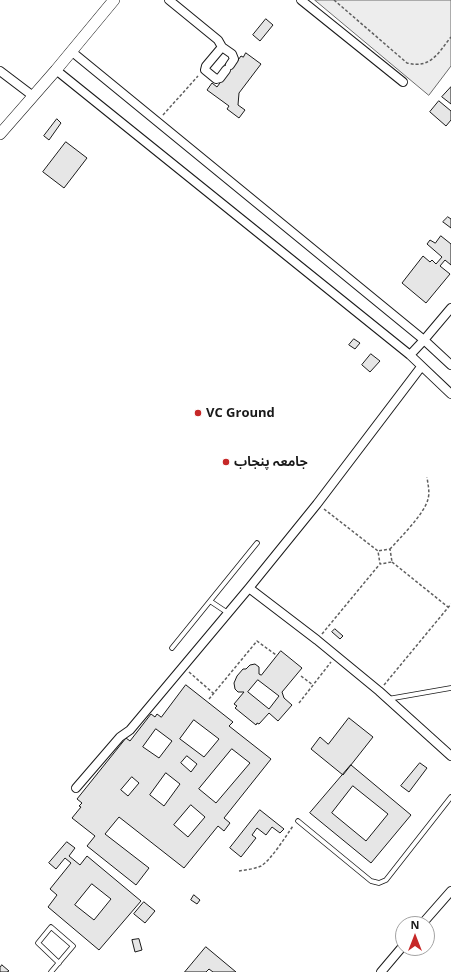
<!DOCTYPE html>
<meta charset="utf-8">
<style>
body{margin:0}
#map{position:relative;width:451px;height:972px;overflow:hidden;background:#fff;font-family:"Open Sans",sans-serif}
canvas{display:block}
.north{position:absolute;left:395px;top:916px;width:40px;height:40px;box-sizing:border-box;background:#fff;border:1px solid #a3a3a3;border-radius:50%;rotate:0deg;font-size:11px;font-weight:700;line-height:16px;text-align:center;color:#1a1a1a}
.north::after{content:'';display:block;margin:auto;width:14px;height:18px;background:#c62828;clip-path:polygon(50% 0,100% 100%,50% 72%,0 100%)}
</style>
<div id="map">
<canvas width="451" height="972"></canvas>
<div class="north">N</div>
</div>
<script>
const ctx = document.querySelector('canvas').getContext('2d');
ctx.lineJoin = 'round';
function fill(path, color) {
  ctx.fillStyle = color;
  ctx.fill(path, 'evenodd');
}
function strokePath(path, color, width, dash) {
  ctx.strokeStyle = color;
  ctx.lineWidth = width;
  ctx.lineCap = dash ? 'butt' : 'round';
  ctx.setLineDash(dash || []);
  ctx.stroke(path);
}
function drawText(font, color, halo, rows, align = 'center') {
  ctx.font = font + ' "Open Sans","Noto Sans Arabic",sans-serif';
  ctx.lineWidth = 3;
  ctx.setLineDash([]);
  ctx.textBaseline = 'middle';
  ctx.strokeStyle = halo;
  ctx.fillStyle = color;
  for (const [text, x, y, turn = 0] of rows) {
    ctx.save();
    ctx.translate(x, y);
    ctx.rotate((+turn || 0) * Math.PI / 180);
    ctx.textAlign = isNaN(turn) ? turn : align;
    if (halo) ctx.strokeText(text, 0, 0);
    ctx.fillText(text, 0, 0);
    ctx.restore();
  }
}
const built = new Path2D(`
 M 315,0 L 451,0 L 451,66 L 429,95 Z`);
fill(built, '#ededed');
strokePath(built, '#6a6a6a', 1);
const building = new Path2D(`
 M 266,19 L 273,25 L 260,41 L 253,35 Z
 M 246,53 L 261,64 L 239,93 L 238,105 L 245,110 L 239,118 L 227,109 L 229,106 L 207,90 L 212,83 L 217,87 L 228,72 L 222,68 L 227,62 L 233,67 L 241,56 L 243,57 Z
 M 451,87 L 451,104 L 442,97 Z
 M 439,101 L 451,111 L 451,120 L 446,126 L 430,112 Z
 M 57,119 L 61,123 L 49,140 L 44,136 Z
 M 66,142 L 87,158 L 64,188 L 43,172 Z
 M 448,217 L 451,219 L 451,228 L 443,222 Z
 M 441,236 L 451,244 L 451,265 L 445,260 L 440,266 L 450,274 L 426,303 L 402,283 L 423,256 L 430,262 L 432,260 L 436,264 L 442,257 L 427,244 L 430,240 L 435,243 Z
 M 354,339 L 360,343 L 355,349 L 349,345 Z
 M 371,354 L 380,361 L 370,372 L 362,365 Z
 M 335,629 L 343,636 L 340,639 L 332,632 Z
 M 281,651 L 302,668 L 282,692 L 284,698 L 292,705 L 278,721 L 269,713 L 259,724 L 257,723 L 256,725 L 235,708 L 237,706 L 234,704 L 244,692 L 238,692 L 235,689 L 234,683 L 237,676 L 243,669 L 246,669 L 250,665 L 255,664 L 259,667 L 259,674 L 261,675 ZM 258,680 L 279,696 L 269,709 L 248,692 Z
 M 186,685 L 233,722 L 229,726 L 271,759 L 224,818 L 230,823 L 224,831 L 218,826 L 184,868 L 119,817 L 105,834 L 149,868 L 136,885 L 87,846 L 95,836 L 72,818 L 81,807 L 79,806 L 82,803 L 77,799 L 126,738 L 130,741 L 151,714 L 155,717 L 157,714 L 161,717 ZM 194,720 L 219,739 L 204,757 L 180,739 ZM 156,729 L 172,741 L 159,758 L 143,747 ZM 232,749 L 250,763 L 216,803 L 199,789 ZM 187,756 L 197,764 L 191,772 L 181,763 ZM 166,773 L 180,784 L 164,806 L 150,795 ZM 132,777 L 139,783 L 128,796 L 121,790 ZM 191,805 L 205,817 L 188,837 L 174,825 Z
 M 349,718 L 373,737 L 343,775 L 311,749 L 320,737 L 328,744 Z
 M 420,763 L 427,768 L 409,792 L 401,786 Z
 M 351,765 L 411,815 L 371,863 L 310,813 ZM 353,786 L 388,814 L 366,841 L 332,813 Z
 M 260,810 L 284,829 L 280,833 L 272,827 L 266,835 L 257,828 L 252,835 L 256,838 L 241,857 L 230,848 Z
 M 67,842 L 75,848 L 69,856 L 80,865 L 87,856 L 141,901 L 99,950 L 48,907 L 57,895 L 50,889 L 71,863 L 65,858 L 56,869 L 49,863 ZM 92,884 L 111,899 L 94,920 L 75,905 Z
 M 194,895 L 200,900 L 197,904 L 191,900 Z
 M 144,902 L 155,911 L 145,923 L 134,914 Z
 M 139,939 L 142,950 L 135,952 L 132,940 Z
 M 206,947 L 236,972 L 213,972 L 209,969 L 206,972 L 185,972 Z
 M 2,965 L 9,971 L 7,972 L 0,972 L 0,968 Z`);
fill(building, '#e6e6e6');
strokePath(building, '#1a1a1a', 1);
const lane = new Path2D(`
 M 210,601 L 228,613
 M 172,648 L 257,543
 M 388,699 L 451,688
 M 298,821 L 371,881 L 379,883 L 386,880 L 451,797
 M 51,972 L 73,946 L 51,927 L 38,943 L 59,963`);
const street = new Path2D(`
 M 169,0 L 218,40 L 222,47 L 232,54 L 234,59 L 230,65
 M 301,0 L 403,82
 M 222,47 L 206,66 L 205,70 L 216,79 L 220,78 L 226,70
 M 71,51 L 424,340 L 451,365
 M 56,70 L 410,355 L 451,394
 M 0,71 L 33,96
 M 410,355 L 424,340 L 451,308
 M 249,588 L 317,640 L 379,691 L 451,756
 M 76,788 L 120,737 L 130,730 L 249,588 L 317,504 L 421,367
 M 422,924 L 451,891
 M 381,972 L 403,946`);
const secondary = new Path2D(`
 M 0,134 L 56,70 L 114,0`);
strokePath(lane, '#1a1a1a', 5.5);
strokePath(street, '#1a1a1a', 10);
strokePath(secondary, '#1a1a1a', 12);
strokePath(new Path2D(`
 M 334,0 L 407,63 C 431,69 438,53 451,37
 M 163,115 L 198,76
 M 324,509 L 378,551 L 380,564 L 392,562 L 390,549 L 378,551
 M 390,549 C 400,538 425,513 428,499 C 430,492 428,485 427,477
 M 392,562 L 448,607
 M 322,634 L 379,565
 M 189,672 L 213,693
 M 301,676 L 313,685
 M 384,685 L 451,604
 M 209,699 L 257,641 L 276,655
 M 299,703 L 331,662
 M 239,871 C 246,870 254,869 261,866 C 271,860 286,836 293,826`), '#5f5f5f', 1.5, [3, 2]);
strokePath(lane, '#fff', 4);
strokePath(street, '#fff', 8);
strokePath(secondary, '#fff', 11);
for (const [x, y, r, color] of [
 [198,413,4,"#c62828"],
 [226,462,4,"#c62828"]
]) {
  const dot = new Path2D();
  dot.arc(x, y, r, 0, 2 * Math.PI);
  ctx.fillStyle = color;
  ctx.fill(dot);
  strokePath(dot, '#fff', 1.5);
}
drawText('bold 13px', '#1a1a1a', '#fff', [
 ["VC Ground",206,413],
 ["جامعہ پنجاب",234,462]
], 'left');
</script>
